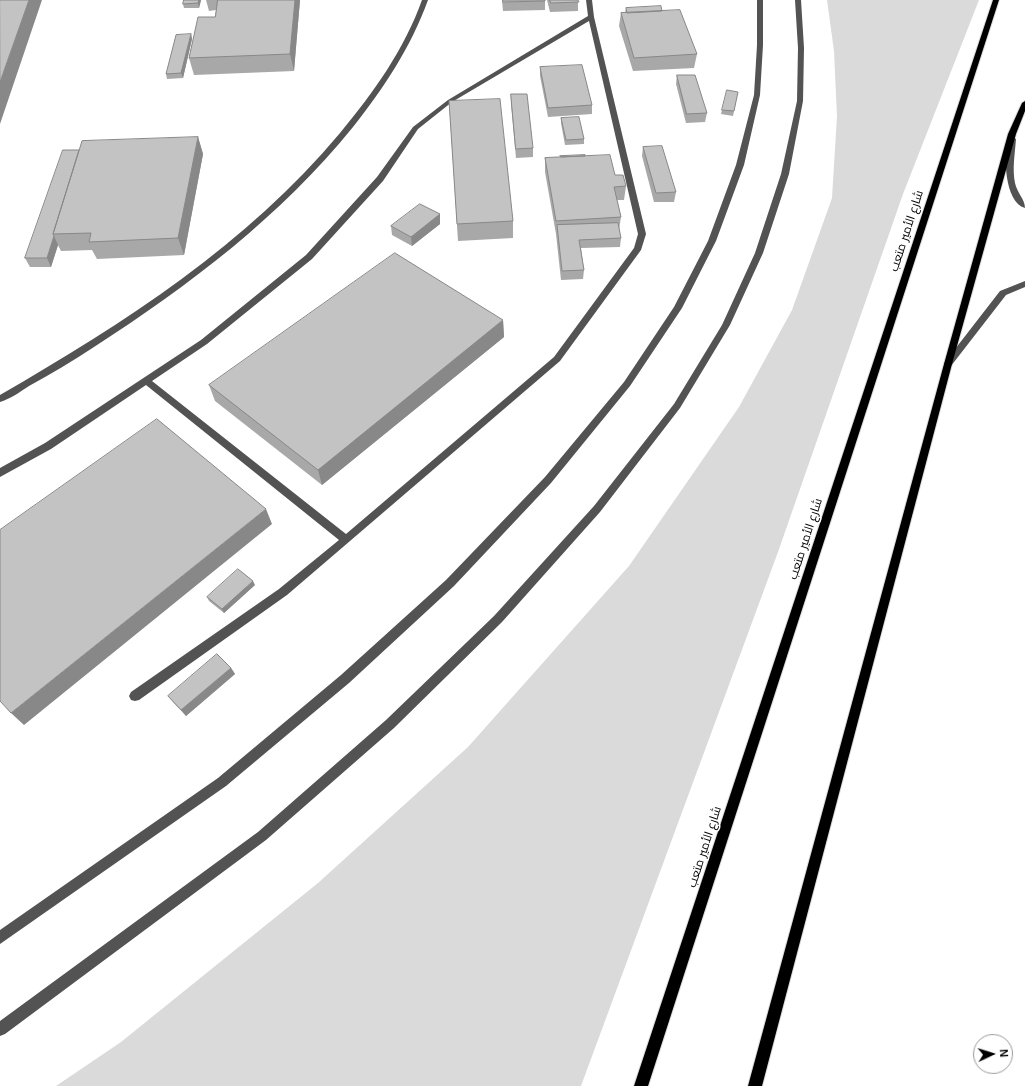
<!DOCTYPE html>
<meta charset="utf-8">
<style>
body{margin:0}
#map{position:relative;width:1025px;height:1086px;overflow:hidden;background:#fff;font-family:Helvetica,sans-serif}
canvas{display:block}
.north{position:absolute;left:973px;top:1034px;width:40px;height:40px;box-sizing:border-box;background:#fff;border:1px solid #999;border-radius:50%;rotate:86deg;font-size:11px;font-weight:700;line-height:16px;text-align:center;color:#000}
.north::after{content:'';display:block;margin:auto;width:14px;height:18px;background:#000;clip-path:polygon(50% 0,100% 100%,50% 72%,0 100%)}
</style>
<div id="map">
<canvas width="1025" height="1086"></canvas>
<div class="north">N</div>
</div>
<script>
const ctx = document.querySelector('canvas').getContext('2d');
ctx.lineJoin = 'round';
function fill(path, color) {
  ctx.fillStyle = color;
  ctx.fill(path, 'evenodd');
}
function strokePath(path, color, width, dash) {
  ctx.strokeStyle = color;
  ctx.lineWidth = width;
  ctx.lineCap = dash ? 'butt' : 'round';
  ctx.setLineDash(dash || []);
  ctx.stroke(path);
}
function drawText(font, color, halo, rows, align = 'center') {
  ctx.font = font + ' Helvetica,Cairo,sans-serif';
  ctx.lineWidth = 3;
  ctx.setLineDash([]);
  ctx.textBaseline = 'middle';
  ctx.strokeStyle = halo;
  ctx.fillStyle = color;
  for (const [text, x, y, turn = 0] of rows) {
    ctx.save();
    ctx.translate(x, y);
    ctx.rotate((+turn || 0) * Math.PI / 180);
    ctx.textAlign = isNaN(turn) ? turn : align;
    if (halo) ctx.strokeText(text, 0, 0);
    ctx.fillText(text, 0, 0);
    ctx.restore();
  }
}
fill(new Path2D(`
 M 827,0 L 979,0 L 903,194 L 778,552 L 581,1086 L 56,1086 L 121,1042 L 318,883 L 468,747 L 629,566 L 739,407 L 792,310 L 832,198 L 837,116 L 834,51 Z`), '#dadada');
const major = new Path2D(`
 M 993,0 L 999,0 L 648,1086 L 634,1086 Z
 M 1025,101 L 1025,111 L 1016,134 L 952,364 L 762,1086 L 748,1086 L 944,364 L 1008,134 L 1022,103 Z`);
strokePath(major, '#dbdbdb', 2);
fill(new Path2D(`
 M 422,0 L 428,0 C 411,47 384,88 353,127 C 281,216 190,285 94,347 C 73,361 51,374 29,386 C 20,392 10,399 0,402 L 0,395 C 125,323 247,244 340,133 C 374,92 404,50 422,0 Z
 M 586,0 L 592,0 L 594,17 L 646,234 L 641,250 L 560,361 L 287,595 L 139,700 L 135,701 L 131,700 L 129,696 L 131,692 L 279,589 L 339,540 L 146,385 L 51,449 L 0,477 L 0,468 L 45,443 L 201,340 L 306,255 L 377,177 L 413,127 L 448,100 L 588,16 ZM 589,21 L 638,234 L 634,248 L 554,357 L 346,534 L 152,381 L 207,344 L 312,259 L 383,181 L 418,129 L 452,102 Z
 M 757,0 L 763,0 L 763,45 L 760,95 L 744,165 L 716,241 L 682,308 L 630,386 L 551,483 L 454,586 L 349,683 L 226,786 L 0,944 L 0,930 L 218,778 L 341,675 L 446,580 L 545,477 L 624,382 L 674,307 L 708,241 L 736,165 L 754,95 L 757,45 Z
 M 795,0 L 801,0 L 804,48 L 803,101 L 789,174 L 763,253 L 730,325 L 680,408 L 600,512 L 502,622 L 394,728 L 266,840 L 5,1034 L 0,1036 L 0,1021 L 258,832 L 386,720 L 494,616 L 594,506 L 674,404 L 722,325 L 755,253 L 781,174 L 797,101 L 798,48 Z
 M 1009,137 L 1012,137 L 1016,139 C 1015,153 1012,169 1015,183 C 1017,193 1025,199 1025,208 C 1004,202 1003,154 1009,137 Z
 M 1025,281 L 1025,287 L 1006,295 L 951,366 L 945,366 L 944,364 L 945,362 L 1000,291 Z`), '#535353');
fill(major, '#000');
fill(new Path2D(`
 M 184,0 L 201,0 L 199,8 L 184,8 L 183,4 Z
 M 206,0 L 300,0 L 294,71 L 194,75 L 189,58 L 215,17 L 216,10 L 209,11 Z
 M 502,0 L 545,0 L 545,10 L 503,11 Z
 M 547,0 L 578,0 L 578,11 L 550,12 Z
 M 626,8 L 662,11 L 697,54 L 694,68 L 633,71 L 619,26 L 621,13 L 625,13 Z
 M 191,34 L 192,39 L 183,78 L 167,79 L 166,74 Z
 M 540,67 L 592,105 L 592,114 L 548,117 L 540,76 Z
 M 677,75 L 707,113 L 705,122 L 686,123 L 676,84 Z
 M 738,92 L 733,116 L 721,114 L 722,110 Z
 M 511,94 L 533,148 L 533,157 L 516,158 L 511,103 Z
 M 449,101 L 513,221 L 513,238 L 458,241 Z
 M 561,118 L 584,139 L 584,144 L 565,145 L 561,123 Z
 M 198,137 L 203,154 L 184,255 L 97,259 L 92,250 L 61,251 L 58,245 L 51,267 L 30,267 L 25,258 L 79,150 Z
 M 643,147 L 676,192 L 674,202 L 654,202 L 642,156 Z
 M 585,156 L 615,175 L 626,186 L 624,200 L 617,200 L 621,217 L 619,230 L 621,238 L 620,247 L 581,248 L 584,270 L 583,279 L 561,280 L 556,234 L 545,172 L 545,158 Z
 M 440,214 L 440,224 L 412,246 L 392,235 L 391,226 Z
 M 503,320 L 504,337 L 322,485 L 215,401 L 209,385 Z
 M 255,585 L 224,613 L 209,601 L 207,597 Z
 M 231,668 L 235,674 L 186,716 L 173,702 L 168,696 Z`), '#a8a8a8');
fill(new Path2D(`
 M 29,0 L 42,0 L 0,124 L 0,82 Z
 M 199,0 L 201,0 L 199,8 L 198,3 Z
 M 295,0 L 300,0 L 294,71 L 290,54 Z
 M 191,34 L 192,39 L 183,78 L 181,73 Z
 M 198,137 L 203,154 L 184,255 L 178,238 Z
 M 440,214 L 440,224 L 412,246 L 411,237 Z
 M 54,236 L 58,245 L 51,267 L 47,258 Z
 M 503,320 L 504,337 L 322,485 L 318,470 Z
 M 266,509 L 272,524 L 24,725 L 11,713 Z
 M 253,581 L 255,585 L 224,613 L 222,609 Z
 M 231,668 L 235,674 L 186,716 L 181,710 Z`), '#888');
const building = new Path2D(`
 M 0,0 L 29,0 L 0,82 Z
 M 184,0 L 199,0 L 198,3 L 183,4 Z
 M 218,0 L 295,0 L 290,54 L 189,58 L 198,17 L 215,17 Z
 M 503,0 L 545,0 L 545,1 L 503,2 Z
 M 550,0 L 578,0 L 579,2 L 551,3 Z
 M 661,6 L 662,11 L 627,13 L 626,8 Z
 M 680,10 L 697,54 L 634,58 L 621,13 Z
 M 191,34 L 181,73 L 166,74 L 176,35 Z
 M 582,65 L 592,105 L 548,108 L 540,67 Z
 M 677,75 L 695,75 L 707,113 L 687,114 Z
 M 727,90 L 738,92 L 734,111 L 722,110 Z
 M 511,94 L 527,94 L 533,148 L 516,149 Z
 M 500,99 L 513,221 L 457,224 L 449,101 Z
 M 579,117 L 584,139 L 566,140 L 561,118 Z
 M 198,137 L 178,238 L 89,242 L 91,233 L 53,234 L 82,141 Z
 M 662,146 L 676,192 L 656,193 L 643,147 Z
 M 63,150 L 79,150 L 53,234 L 54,236 L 47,258 L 25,258 Z
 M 585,155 L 585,156 L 561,157 L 560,156 Z
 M 610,155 L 615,175 L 623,175 L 626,186 L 614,187 L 621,217 L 556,221 L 545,158 Z
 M 420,204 L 440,214 L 411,237 L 391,226 Z
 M 618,223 L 621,238 L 579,240 L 584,270 L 562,271 L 557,225 Z
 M 395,253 L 503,320 L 318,470 L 209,385 Z
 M 157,419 L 266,509 L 11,713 L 0,701 L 0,530 Z
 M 238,569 L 253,581 L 222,609 L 207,597 Z
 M 217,654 L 231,668 L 181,710 L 168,696 Z`);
fill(building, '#c3c3c3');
strokePath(building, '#888', 1);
drawText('12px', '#000', '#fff', [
 ["شارع الأمير متعب",907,231,-72],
 ["شارع الأمير متعب",806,539,-72],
 ["شارع الأمير متعب",705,847,-72]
]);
</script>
